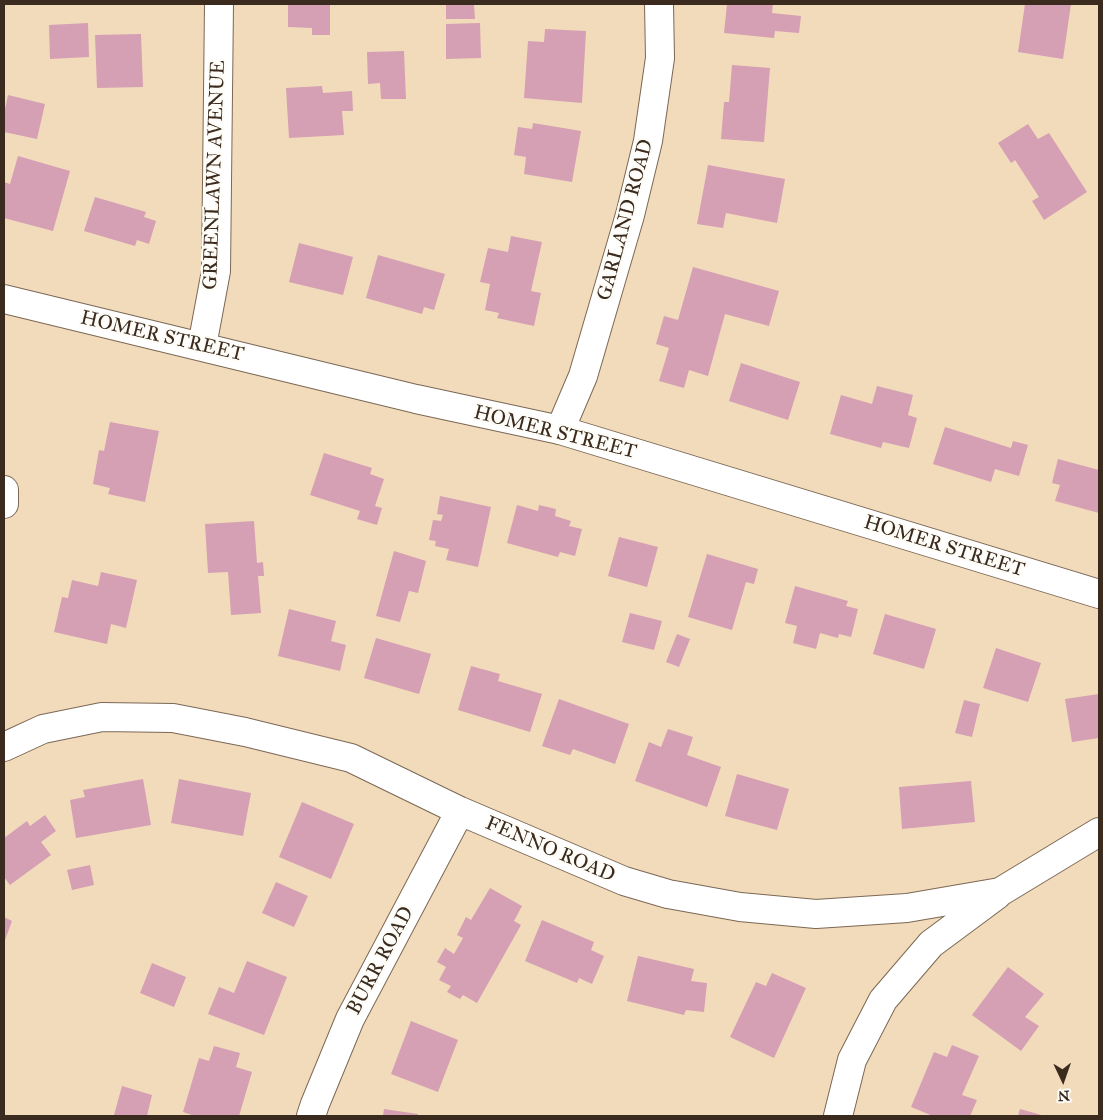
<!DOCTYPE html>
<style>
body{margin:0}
#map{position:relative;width:1103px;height:1120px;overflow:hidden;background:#f2dbbb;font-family:"IM FELL Great Primer",serif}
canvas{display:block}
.frame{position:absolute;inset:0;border:5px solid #3b2a1e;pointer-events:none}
.north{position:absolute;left:1038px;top:1055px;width:50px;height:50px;-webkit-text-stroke:4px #fdfcf7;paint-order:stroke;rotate:177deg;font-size:14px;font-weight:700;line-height:20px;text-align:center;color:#3b2a1e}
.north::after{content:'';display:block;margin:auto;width:18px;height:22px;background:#3b2a1e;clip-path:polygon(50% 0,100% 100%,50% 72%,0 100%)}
</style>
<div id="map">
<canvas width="1103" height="1120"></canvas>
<div class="frame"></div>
<div class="north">N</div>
</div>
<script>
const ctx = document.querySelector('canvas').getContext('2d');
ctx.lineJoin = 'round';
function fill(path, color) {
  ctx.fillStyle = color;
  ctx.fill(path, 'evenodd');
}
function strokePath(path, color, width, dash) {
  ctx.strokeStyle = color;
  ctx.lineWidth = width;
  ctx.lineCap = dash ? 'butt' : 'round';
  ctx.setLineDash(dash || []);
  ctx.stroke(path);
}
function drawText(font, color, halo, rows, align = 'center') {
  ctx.font = font + ' "IM FELL Great Primer",serif';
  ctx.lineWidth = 4.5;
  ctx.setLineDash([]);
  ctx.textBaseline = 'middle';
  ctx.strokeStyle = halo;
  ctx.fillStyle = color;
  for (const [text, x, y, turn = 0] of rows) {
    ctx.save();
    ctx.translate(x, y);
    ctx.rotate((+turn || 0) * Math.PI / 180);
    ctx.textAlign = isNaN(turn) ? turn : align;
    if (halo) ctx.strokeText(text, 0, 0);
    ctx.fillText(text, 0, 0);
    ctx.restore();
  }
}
fill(new Path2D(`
 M 288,4 L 330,4 L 330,35 L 312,35 L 312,28 L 288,27 Z
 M 446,4 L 474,4 L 475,19 L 446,19 Z
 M 727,4 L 773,4 L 772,13 L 801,16 L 799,33 L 775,31 L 774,38 L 724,33 Z
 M 1025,4 L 1071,4 L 1063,59 L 1018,52 Z
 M 88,23 L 89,57 L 50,59 L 49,25 Z
 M 480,23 L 481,58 L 446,59 L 446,24 Z
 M 545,29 L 586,31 L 582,103 L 524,98 L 528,41 L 544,42 Z
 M 141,34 L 143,87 L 97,88 L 95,35 Z
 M 404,51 L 406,99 L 381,99 L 380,83 L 368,84 L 367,52 Z
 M 732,65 L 770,68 L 764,142 L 721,139 L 724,102 L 729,102 Z
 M 322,86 L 323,93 L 352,91 L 353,111 L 342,111 L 344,135 L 289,138 L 286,88 Z
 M 8,95 L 45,104 L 37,139 L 4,132 L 4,114 Z
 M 533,123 L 581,131 L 572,182 L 524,174 L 526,157 L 514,155 L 518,127 L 532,129 Z
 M 1028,124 L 1038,139 L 1049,133 L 1087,192 L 1044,220 L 1032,201 L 1039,197 L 1015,160 L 1011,163 L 998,143 Z
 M 18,156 L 70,171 L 53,231 L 4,218 L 4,182 L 10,184 Z
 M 708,165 L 785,179 L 777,223 L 726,213 L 723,228 L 697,224 Z
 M 95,197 L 146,212 L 144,217 L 156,221 L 149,244 L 137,240 L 135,246 L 84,231 Z
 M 511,236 L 542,242 L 531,291 L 541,293 L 534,326 L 497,318 L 499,313 L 485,310 L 490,284 L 480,282 L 488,248 L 508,252 Z
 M 299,243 L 353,257 L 343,295 L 289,282 Z
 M 378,255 L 445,274 L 434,310 L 424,307 L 422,314 L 366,298 Z
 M 693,267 L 779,291 L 769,326 L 725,314 L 708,376 L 689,370 L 684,388 L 659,381 L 669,348 L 656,344 L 664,316 L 678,320 Z
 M 741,363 L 800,382 L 788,420 L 729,401 Z
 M 877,386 L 913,395 L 908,415 L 917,418 L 909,448 L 883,442 L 881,448 L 830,434 L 841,395 L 872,404 Z
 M 110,422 L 159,431 L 145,502 L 108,494 L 110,488 L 93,484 L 99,450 L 104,451 Z
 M 945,427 L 1011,448 L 1013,441 L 1028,445 L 1019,476 L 995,469 L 991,482 L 933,464 Z
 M 324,453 L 372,468 L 370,474 L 384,479 L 375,506 L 382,508 L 377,525 L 357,519 L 360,511 L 310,495 Z
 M 1058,459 L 1099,470 L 1099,513 L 1055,501 L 1060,485 L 1052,483 Z
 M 440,496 L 491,507 L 478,567 L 446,560 L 449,549 L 435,546 L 436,541 L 429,540 L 433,520 L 441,521 L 443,515 L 437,514 Z
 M 517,505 L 538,511 L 539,505 L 556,509 L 555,516 L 571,521 L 569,526 L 582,529 L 575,556 L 560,552 L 558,557 L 507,543 Z
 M 254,521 L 257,563 L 263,562 L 264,576 L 258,576 L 261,613 L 231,615 L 228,572 L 208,573 L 205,524 Z
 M 619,537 L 658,547 L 647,587 L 608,576 Z
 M 394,551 L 426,561 L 418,593 L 409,591 L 400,622 L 376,616 Z
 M 707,554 L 758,569 L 754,584 L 746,582 L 732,630 L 688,617 Z
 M 101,572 L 137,580 L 126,628 L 111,624 L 107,644 L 54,632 L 62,597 L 68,598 L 72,580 L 98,586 Z
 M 795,586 L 848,601 L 846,606 L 858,609 L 851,637 L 839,634 L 838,638 L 820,633 L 816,649 L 793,643 L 797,626 L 785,623 Z
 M 289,609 L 336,621 L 331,641 L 346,645 L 340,671 L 278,656 Z
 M 630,613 L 662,621 L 654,650 L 622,642 Z
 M 885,614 L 936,629 L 924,669 L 873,654 Z
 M 677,634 L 690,639 L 679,667 L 666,662 Z
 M 376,638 L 431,654 L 419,694 L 364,678 Z
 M 996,648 L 1041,663 L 1028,702 L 983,688 Z
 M 471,666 L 500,674 L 498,681 L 542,694 L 530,732 L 458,710 Z
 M 1099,694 L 1099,738 L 1072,742 L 1065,699 Z
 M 559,699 L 629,724 L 615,764 L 573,749 L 570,755 L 542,746 Z
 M 964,700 L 980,704 L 972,737 L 955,733 Z
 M 668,729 L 693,737 L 687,755 L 721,767 L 707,807 L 635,781 L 649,742 L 661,747 Z
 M 737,774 L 789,789 L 777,830 L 725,816 Z
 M 143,779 L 151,825 L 76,838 L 70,800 L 85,797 L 83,790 Z
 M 179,779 L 251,793 L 243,836 L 171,823 Z
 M 971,781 L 975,822 L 902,829 L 899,787 Z
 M 302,802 L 354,824 L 331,879 L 279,857 Z
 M 45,815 L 56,831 L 41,842 L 51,855 L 10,885 L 4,877 L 4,838 L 27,821 L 30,826 Z
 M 90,865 L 94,885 L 72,890 L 67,870 Z
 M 276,882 L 308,896 L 294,927 L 262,913 Z
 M 490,888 L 522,906 L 514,921 L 521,925 L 477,1003 L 463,995 L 460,999 L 447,992 L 451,986 L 439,980 L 446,967 L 437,962 L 445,948 L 454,954 L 463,938 L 457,935 L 466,917 L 471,920 Z
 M 4,917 L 12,921 L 4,943 Z
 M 542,920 L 594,942 L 591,950 L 604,956 L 592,984 L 579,978 L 577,983 L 525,961 Z
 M 638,956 L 694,969 L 691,981 L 707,983 L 704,1012 L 686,1010 L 684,1015 L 627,1001 Z
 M 247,961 L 287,977 L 264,1035 L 208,1014 L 219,987 L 234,993 Z
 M 152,963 L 186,977 L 174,1007 L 140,993 Z
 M 1008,967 L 1044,994 L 1025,1017 L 1039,1026 L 1021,1051 L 972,1015 Z
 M 772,973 L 806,988 L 774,1058 L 730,1037 L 756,982 L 766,986 Z
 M 411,1021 L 458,1040 L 438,1092 L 391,1074 Z
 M 952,1045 L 979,1056 L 962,1095 L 977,1100 L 970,1116 L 933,1116 L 911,1107 L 934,1052 L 947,1057 Z
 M 214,1046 L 240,1053 L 236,1067 L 252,1072 L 239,1116 L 191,1116 L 192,1115 L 183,1112 L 199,1058 L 209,1061 Z
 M 122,1086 L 152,1095 L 147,1116 L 114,1115 Z
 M 384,1109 L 418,1114 L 418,1116 L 383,1116 Z
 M 1020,1109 L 1045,1116 L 1018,1116 Z`), '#d59fb4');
const minor = new Path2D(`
 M 202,346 L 216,271 L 219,4
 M 560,430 L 583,376 L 630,215 L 648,141 L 660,58 L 659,4
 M 4,490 L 4,504
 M 4,747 L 43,729 L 102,717 L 173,718 L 245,732 L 351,758 L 460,811 L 624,881 L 668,894 L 740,907 L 816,914 L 907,908 L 1000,892 L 1099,832
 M 311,1116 L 315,1104 L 350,1019 L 460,811
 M 838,1116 L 852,1060 L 883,1000 L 931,944 L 997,895`);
const tertiary = new Path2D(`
 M 4,299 L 416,399 L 560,430 L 1099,594`);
strokePath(minor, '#7b6855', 30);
strokePath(tertiary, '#7b6855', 30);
strokePath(minor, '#fff', 28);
strokePath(tertiary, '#fff', 28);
drawText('20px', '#3b2a1e', '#fdfcf7', [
 ["GREENLAWN AVENUE",215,175,-88],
 ["GARLAND ROAD",626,220,-75],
 ["HOMER STREET",162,337,13],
 ["HOMER STREET",555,433,14],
 ["HOMER STREET",944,547,17],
 ["FENNO ROAD",550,850,23],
 ["BURR ROAD",381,961,-62]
]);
</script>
